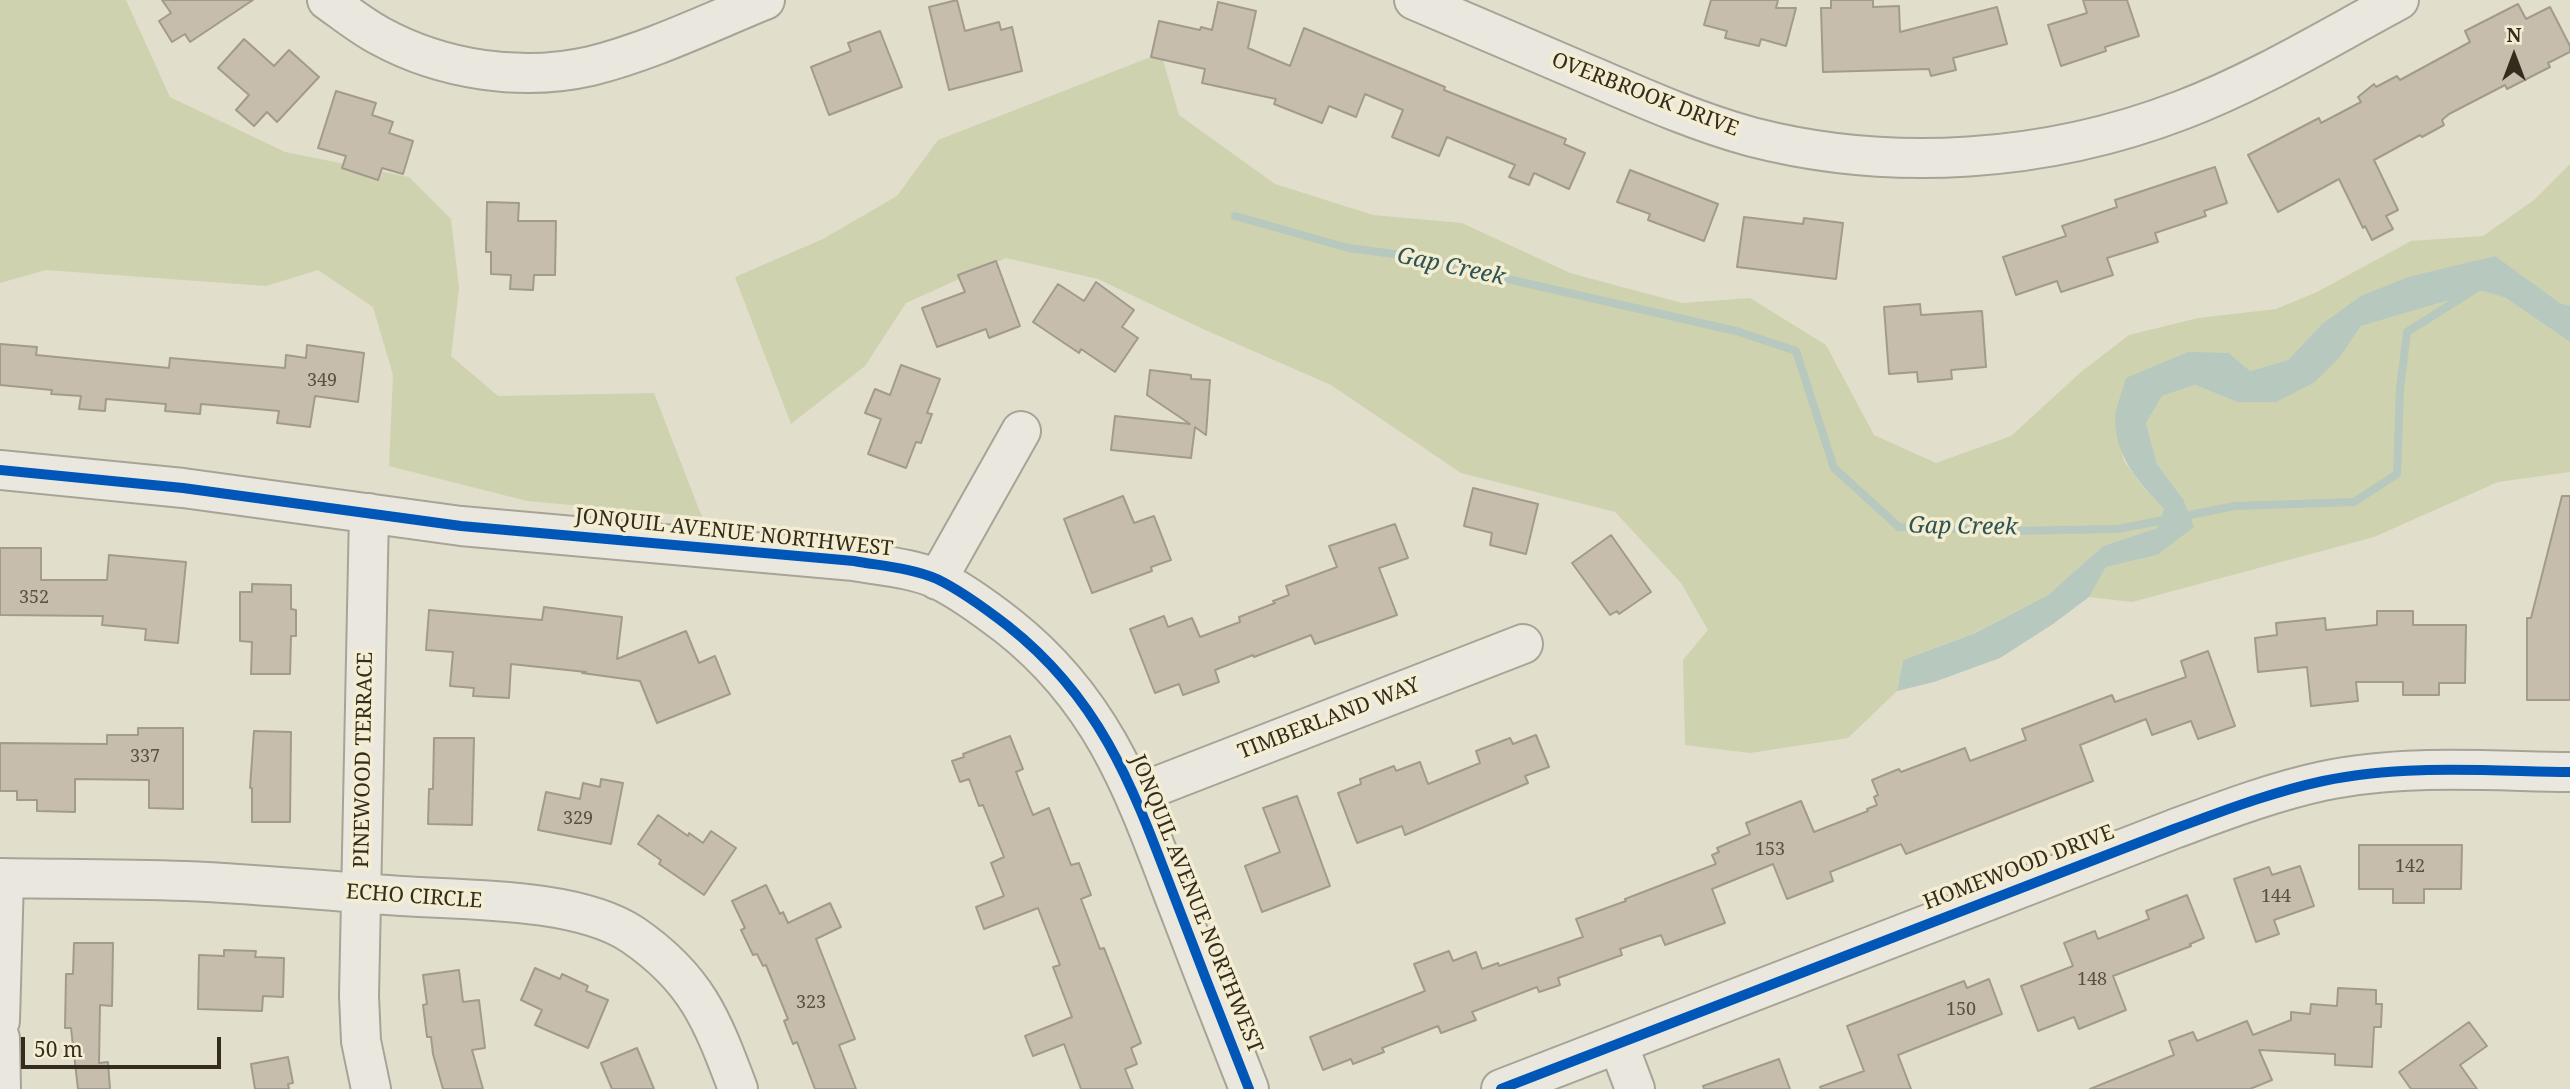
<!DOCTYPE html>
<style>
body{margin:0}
#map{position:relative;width:2570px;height:1089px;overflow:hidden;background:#e2decc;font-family:"Noto Serif",serif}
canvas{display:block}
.north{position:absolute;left:2479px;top:21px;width:70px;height:70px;-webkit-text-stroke:5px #f3edd2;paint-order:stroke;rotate:0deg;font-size:19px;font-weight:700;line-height:28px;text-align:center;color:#352c1e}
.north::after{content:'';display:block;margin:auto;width:24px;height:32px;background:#352c1e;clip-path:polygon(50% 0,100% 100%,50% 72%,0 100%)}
.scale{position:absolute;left:21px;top:1037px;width:200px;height:32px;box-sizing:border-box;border:4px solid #352c1e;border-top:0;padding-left:9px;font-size:21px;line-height:24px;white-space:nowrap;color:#352c1e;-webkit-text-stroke:5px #f3edd2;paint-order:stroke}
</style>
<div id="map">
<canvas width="2570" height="1089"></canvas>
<div class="north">N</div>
<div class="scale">50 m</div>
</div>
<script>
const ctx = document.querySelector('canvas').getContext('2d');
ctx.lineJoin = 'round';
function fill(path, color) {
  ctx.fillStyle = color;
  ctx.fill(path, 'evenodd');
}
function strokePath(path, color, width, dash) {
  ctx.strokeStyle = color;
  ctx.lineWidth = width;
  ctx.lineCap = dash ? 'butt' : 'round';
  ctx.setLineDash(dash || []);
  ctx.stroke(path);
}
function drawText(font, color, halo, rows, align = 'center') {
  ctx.font = font + ' "Noto Serif",serif';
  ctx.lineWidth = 7;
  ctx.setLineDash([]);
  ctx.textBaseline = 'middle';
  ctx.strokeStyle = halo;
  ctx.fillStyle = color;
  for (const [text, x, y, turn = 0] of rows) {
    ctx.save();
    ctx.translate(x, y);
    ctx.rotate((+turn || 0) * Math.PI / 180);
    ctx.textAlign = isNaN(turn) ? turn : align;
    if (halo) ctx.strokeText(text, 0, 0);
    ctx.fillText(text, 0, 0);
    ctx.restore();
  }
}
fill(new Path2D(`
 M 0,0 L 126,0 L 170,97 L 285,152 L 409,177 L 451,219 L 459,288 L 451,356 L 498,396 L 654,393 L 702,517 L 527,501 L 389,466 L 393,375 L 373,307 L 318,270 L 266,286 L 46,270 L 0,283 Z
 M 1161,53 L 1179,115 L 1275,184 L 1373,215 L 1462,223 L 1570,273 L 1682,303 L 1750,298 L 1826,345 L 1874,435 L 1936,463 L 2011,436 L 2081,372 L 2129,335 L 2198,318 L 2276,309 L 2317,292 L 2411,241 L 2483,236 L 2534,200 L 2570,164 L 2570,306 L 2560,303 L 2494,256 L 2456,267 L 2322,324 L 2288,360 L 2250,371 L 2229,353 L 2127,378 L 2115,420 L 2124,461 L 2143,487 L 2164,509 L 2157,528 L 2103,546 L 2048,595 L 1974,633 L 1903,660 L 1897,691 L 1848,738 L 1750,753 L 1685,745 L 1683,660 L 1708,630 L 1681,583 L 1615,512 L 1461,473 L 1331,385 L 1203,329 L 1098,279 L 1006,258 L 906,303 L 865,366 L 791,424 L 735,277 L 823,239 L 897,196 L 938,140 Z
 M 2491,288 L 2570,342 L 2570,472 L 2498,482 L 2374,537 L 2132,602 L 2089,597 L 2106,567 L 2157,555 L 2183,499 L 2157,464 L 2146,423 L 2162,396 L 2195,385 L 2237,402 L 2340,357 L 2361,326 Z`), '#ced2af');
fill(new Path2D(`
 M 2495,256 L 2560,303 L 2570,306 L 2570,342 L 2491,288 L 2361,326 L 2340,357 L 2315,382 L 2276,402 L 2237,402 L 2195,385 L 2162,396 L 2146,423 L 2157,464 L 2183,499 L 2194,527 L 2157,555 L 2106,567 L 2089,597 L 2053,624 L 2000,658 L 1934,682 L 1897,691 L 1903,660 L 1975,633 L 2048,595 L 2103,546 L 2157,528 L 2164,509 C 2140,484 2116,458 2115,420 C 2115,407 2123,391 2126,378 L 2188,352 L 2229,353 L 2250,371 L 2288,360 L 2322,324 L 2361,296 L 2408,277 Z`), '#b7c8bf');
strokePath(new Path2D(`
 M 1235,216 L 1348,248 L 1402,255 L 1736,331 L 1796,351 L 1834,468 L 1899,527 L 2009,531 L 2118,529 L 2235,506 L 2354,502 L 2397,474 L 2400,389 L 2407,332 L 2480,286 L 2504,293`), '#b7c8bf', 8);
const building = new Path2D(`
 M 162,0 L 253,0 L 190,42 L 185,34 L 172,42 L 159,21 L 171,13 Z
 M 957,0 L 965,31 L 999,22 L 1001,30 L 1012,27 L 1022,71 L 949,90 L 929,7 Z
 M 1711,0 L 1778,0 L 1776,8 L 1796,8 L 1786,46 L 1761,39 L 1759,46 L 1725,38 L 1727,31 L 1704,25 Z
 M 1831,0 L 1873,0 L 1873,7 L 1899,6 L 1900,32 L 1997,7 L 2007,44 L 1953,58 L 1956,70 L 1931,76 L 1929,69 L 1823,72 L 1821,8 L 1831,8 Z
 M 2083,0 L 2127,0 L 2139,36 L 2105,47 L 2106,51 L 2061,66 L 2048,25 L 2087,13 Z
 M 1218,2 L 1256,11 L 1248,48 L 1290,66 L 1304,28 L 1445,87 L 1444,90 L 1566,139 L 1564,144 L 1585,153 L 1569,189 L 1534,173 L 1529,185 L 1509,177 L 1515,165 L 1447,137 L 1439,156 L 1392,137 L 1403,110 L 1365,94 L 1356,117 L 1329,106 L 1322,123 L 1274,104 L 1276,99 L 1202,83 L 1205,69 L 1151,57 L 1159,21 L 1200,30 L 1201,27 L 1212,30 Z
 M 2518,4 L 2526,19 L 2550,7 L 2570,46 L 2570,52 L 2548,63 L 2550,67 L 2507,89 L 2505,85 L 2449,114 L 2442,120 L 2444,125 L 2422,137 L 2420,135 L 2374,160 L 2398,210 L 2386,216 L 2393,229 L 2372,240 L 2365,226 L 2363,228 L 2339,179 L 2278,212 L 2248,155 L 2319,118 L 2321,123 L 2361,102 L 2358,97 L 2374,84 L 2376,87 L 2397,76 L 2400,80 L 2470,42 L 2465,31 Z
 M 880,31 L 902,87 L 829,115 L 811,67 L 851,51 L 848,43 Z
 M 244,39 L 274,66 L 289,50 L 319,77 L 277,122 L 267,112 L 254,126 L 236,110 L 249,95 L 218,68 Z
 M 336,91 L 376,103 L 372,115 L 393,122 L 389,133 L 413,141 L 403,174 L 382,168 L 378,180 L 342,168 L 346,156 L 318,148 Z
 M 2215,167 L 2227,203 L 2204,211 L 2206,216 L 2155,233 L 2158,242 L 2107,258 L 2113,275 L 2061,292 L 2057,281 L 2016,295 L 2003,257 L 2066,236 L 2062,226 L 2117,207 L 2115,200 Z
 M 1630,170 L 1718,204 L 1704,241 L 1648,220 L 1650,214 L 1617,202 Z
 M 487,202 L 519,203 L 518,221 L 556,221 L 555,275 L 534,275 L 533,290 L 510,289 L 511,275 L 491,274 L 491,252 L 486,252 Z
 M 1744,217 L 1803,224 L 1804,218 L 1843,223 L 1836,279 L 1737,267 Z
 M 996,261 L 1020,326 L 989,338 L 986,329 L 937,347 L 922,308 L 965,292 L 958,275 Z
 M 1096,282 L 1134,310 L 1122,327 L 1138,338 L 1115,372 L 1081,349 L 1079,353 L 1033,322 L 1058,284 L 1084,301 Z
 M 1920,304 L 1921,315 L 1982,311 L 1986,367 L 1951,370 L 1952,379 L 1918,382 L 1917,372 L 1889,374 L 1884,307 Z
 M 0,344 L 37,347 L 36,355 L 169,368 L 170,358 L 285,368 L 286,355 L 306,358 L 307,345 L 364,353 L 358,402 L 315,396 L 310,427 L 277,423 L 279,411 L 201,404 L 200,414 L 165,411 L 166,404 L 106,399 L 105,411 L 79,409 L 81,396 L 51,394 L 52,390 L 0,385 Z
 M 901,365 L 940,379 L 927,413 L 932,414 L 921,443 L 916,442 L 906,468 L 868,454 L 881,419 L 865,413 L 875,389 L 890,395 Z
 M 1150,370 L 1191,375 L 1191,379 L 1210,380 L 1206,435 L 1195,427 L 1191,458 L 1111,450 L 1115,416 L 1190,424 L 1147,395 Z
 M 1473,488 L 1538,504 L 1526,554 L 1490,545 L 1492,533 L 1464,526 Z
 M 1123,496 L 1134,523 L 1154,516 L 1171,560 L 1151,567 L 1152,571 L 1092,593 L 1064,519 Z
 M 2562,496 L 2570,496 L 2570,700 L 2527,700 L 2527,618 L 2531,618 Z
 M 1395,524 L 1408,558 L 1379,568 L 1397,615 L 1315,644 L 1311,635 L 1254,657 L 1253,655 L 1215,670 L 1219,682 L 1183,695 L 1179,684 L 1155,693 L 1130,629 L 1164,616 L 1168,627 L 1192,618 L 1200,637 L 1240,622 L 1239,617 L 1275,603 L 1273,601 L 1289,595 L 1286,586 L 1337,567 L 1329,546 Z
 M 1611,535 L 1651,592 L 1619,614 L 1617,611 L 1610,615 L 1572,563 Z
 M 0,548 L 41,548 L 41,580 L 107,580 L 109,555 L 186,562 L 178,643 L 145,640 L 146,629 L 102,625 L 103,616 L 0,615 Z
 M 252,584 L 291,585 L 291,609 L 296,610 L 296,636 L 291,636 L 290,674 L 251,674 L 252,642 L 240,641 L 240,592 L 252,592 Z
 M 544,607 L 622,617 L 617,659 L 686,631 L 699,663 L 715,656 L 730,694 L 657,723 L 640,681 L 582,673 L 586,672 L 511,664 L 509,698 L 473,696 L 474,688 L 450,686 L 453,652 L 426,650 L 429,610 L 542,620 Z
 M 2377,611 L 2413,611 L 2413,625 L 2466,625 L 2465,683 L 2439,683 L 2439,695 L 2403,695 L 2403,682 L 2356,682 L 2358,701 L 2311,706 L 2307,667 L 2258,672 L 2255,638 L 2277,635 L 2276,623 L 2325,618 L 2326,630 L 2377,625 Z
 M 2208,651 L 2235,726 L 2198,739 L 2191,721 L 2152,735 L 2146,719 L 2080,745 L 2093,781 L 1906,854 L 1901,844 L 1830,872 L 1833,881 L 1787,899 L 1773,864 L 1712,889 L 1725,923 L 1665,945 L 1661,935 L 1620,949 L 1622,955 L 1558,978 L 1560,985 L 1539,992 L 1537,987 L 1472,1012 L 1476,1020 L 1441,1033 L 1438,1026 L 1382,1048 L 1384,1052 L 1353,1064 L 1351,1059 L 1323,1070 L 1310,1037 L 1425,991 L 1414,964 L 1449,951 L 1453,961 L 1476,952 L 1482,969 L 1498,963 L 1499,966 L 1583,937 L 1576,919 L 1626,901 L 1625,899 L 1716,864 L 1712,855 L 1719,852 L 1717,848 L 1750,834 L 1746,823 L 1801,801 L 1814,832 L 1868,811 L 1867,809 L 1877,805 L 1874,797 L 1878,795 L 1872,780 L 1899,769 L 1901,772 L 1965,748 L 1970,761 L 2026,740 L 2022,729 L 2112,695 L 2115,702 L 2186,677 L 2181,661 Z
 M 138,728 L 183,728 L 183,809 L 149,808 L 149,780 L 75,779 L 75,812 L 37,811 L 37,800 L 17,800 L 17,791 L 0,791 L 0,743 L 107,744 L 107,735 L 138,735 Z
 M 254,731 L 291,732 L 290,822 L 252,822 L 252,788 L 250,788 Z
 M 1536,735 L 1549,767 L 1525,776 L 1528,783 L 1405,835 L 1402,826 L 1357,843 L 1338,793 L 1361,784 L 1360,779 L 1394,766 L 1396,771 L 1420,762 L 1428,784 L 1480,763 L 1476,751 L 1510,738 L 1513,744 Z
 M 1010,736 L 1023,769 L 1016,772 L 1033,815 L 1049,808 L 1071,865 L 1079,863 L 1091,895 L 1081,899 L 1100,949 L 1104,948 L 1141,1043 L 1131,1048 L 1137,1064 L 1125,1069 L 1133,1089 L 1081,1089 L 1064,1044 L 1033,1056 L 1025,1036 L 1072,1017 L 1053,967 L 1060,965 L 1038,908 L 984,929 L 976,907 L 1004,896 L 991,863 L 1004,857 L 983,805 L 979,806 L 969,779 L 960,782 L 952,761 L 964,757 L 963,754 Z
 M 434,738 L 474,738 L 472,825 L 428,824 L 429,789 L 433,789 Z
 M 601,779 L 623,783 L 611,844 L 538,830 L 546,792 L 580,799 L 583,783 L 600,787 Z
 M 1297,796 L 1330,886 L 1262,912 L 1245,866 L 1280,852 L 1263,808 Z
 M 658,815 L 688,836 L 689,833 L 703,843 L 711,831 L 736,848 L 704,895 L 659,864 L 661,860 L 638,844 Z
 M 2359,845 L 2462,845 L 2461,889 L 2424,889 L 2424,903 L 2393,903 L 2393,889 L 2359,889 Z
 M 2300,866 L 2314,906 L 2274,920 L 2279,934 L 2256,942 L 2234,879 L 2269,867 L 2272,875 Z
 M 766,885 L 780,914 L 783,912 L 788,923 L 830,903 L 841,927 L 816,939 L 855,1039 L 839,1045 L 856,1089 L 815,1089 L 797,1042 L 793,1044 L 784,1021 L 788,1019 L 766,965 L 763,966 L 757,954 L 753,955 L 741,930 L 745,928 L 732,901 Z
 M 2187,895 L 2204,938 L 2190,944 L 2191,946 L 2113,976 L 2126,1010 L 2079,1029 L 2074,1017 L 2038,1031 L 2021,986 L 2073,966 L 2064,943 L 2095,931 L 2098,939 L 2149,919 L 2146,911 Z
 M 74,943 L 113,943 L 112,1006 L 100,1005 L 99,1063 L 108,1062 L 110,1089 L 78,1089 L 71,1028 L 65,1028 L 66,974 L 73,974 Z
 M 224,950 L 256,951 L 255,957 L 284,958 L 283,997 L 263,996 L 262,1011 L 198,1009 L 199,955 L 224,956 Z
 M 535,968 L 560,979 L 562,974 L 588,986 L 586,991 L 608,1000 L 588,1048 L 535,1025 L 542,1010 L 521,1000 Z
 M 459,970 L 463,1002 L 479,1000 L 485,1048 L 472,1050 L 483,1089 L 443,1089 L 433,1054 L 431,1037 L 427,1037 L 423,1005 L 427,1004 L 423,975 Z
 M 1989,979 L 2002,1014 L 1898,1055 L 1911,1089 L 1821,1089 L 1820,1087 L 1864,1071 L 1847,1026 L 1964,981 L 1967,988 Z
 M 2338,988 L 2376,990 L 2376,1004 L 2382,1004 L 2381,1027 L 2374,1027 L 2372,1067 L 2335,1065 L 2335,1054 L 2259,1050 L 2272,1080 L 2250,1089 L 2090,1089 L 2174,1055 L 2169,1041 L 2193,1032 L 2197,1041 L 2247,1021 L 2253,1035 L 2291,1020 L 2291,1012 L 2310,1014 L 2311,1004 L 2337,1006 Z
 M 2469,1022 L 2487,1046 L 2460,1065 L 2477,1089 L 2411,1089 L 2399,1072 Z
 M 637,1048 L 654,1089 L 612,1089 L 601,1063 Z
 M 288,1057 L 293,1083 L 288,1084 L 289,1089 L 255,1089 L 251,1064 Z
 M 1779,1059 L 1790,1089 L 1704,1089 L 1703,1086 Z`);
fill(building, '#c6bdad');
strokePath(building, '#a29a8c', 2);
const minor = new Path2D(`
 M 327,0 C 344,12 361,26 380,36 C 442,70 522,82 591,66 C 651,51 708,23 765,0
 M 1414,0 C 1474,26 1534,51 1594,77 C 1645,99 1697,122 1752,137 C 1892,173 2047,162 2182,110 C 2258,81 2328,38 2399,0
 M 0,470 L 183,488 L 461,526 L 854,561 C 882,566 912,568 937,579 C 962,591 986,609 1008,626 C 1104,702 1134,791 1176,901 C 1200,964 1224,1026 1249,1089
 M 369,513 L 359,996 L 361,1041 L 371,1089
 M 937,580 L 1021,431
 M 1134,795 L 1523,644
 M 0,878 C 62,879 123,879 185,881 C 257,884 329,891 401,896 C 467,900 579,898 633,935 C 697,979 712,1020 738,1089
 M 0,1021 L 4,878
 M 0,1038 L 1,1089
 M 1618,1044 L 1635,1089
 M 1501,1089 L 2174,829 C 2223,811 2272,792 2323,781 C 2403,764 2488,771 2570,772`);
strokePath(minor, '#a7a396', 42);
strokePath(minor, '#eae8de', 38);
strokePath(new Path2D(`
 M 0,470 L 183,488 L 461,526 L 854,561 C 882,566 912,568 937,579 C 962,591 986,609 1008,626 C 1104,702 1134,791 1176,901 C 1200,964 1224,1026 1249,1089
 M 1501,1089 L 2174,829 C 2223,811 2272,792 2323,781 C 2403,764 2488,771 2570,772`), '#0057b8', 10);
drawText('18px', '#595042', null, [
 ["349",322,381],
 ["352",34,598],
 ["337",145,757],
 ["329",578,819],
 ["153",1770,850],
 ["142",2410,867],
 ["144",2276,897],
 ["148",2092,980],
 ["323",811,1003],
 ["150",1961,1010]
]);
drawText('21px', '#352c1e', '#f3edd2', [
 ["OVERBROOK DRIVE",1645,95,21],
 ["JONQUIL AVENUE NORTHWEST",734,533,6],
 ["TIMBERLAND WAY",1329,719,-21],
 ["PINEWOOD TERRACE",364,760,-89],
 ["HOMEWOOD DRIVE",2019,868,-21],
 ["ECHO CIRCLE",414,897,4],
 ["JONQUIL AVENUE NORTHWEST",1196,904,68]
]);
drawText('italic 23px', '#2e5354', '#f3edd2', [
 ["Gap Creek",1451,267,12],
 ["Gap Creek",1963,527,1]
]);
</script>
